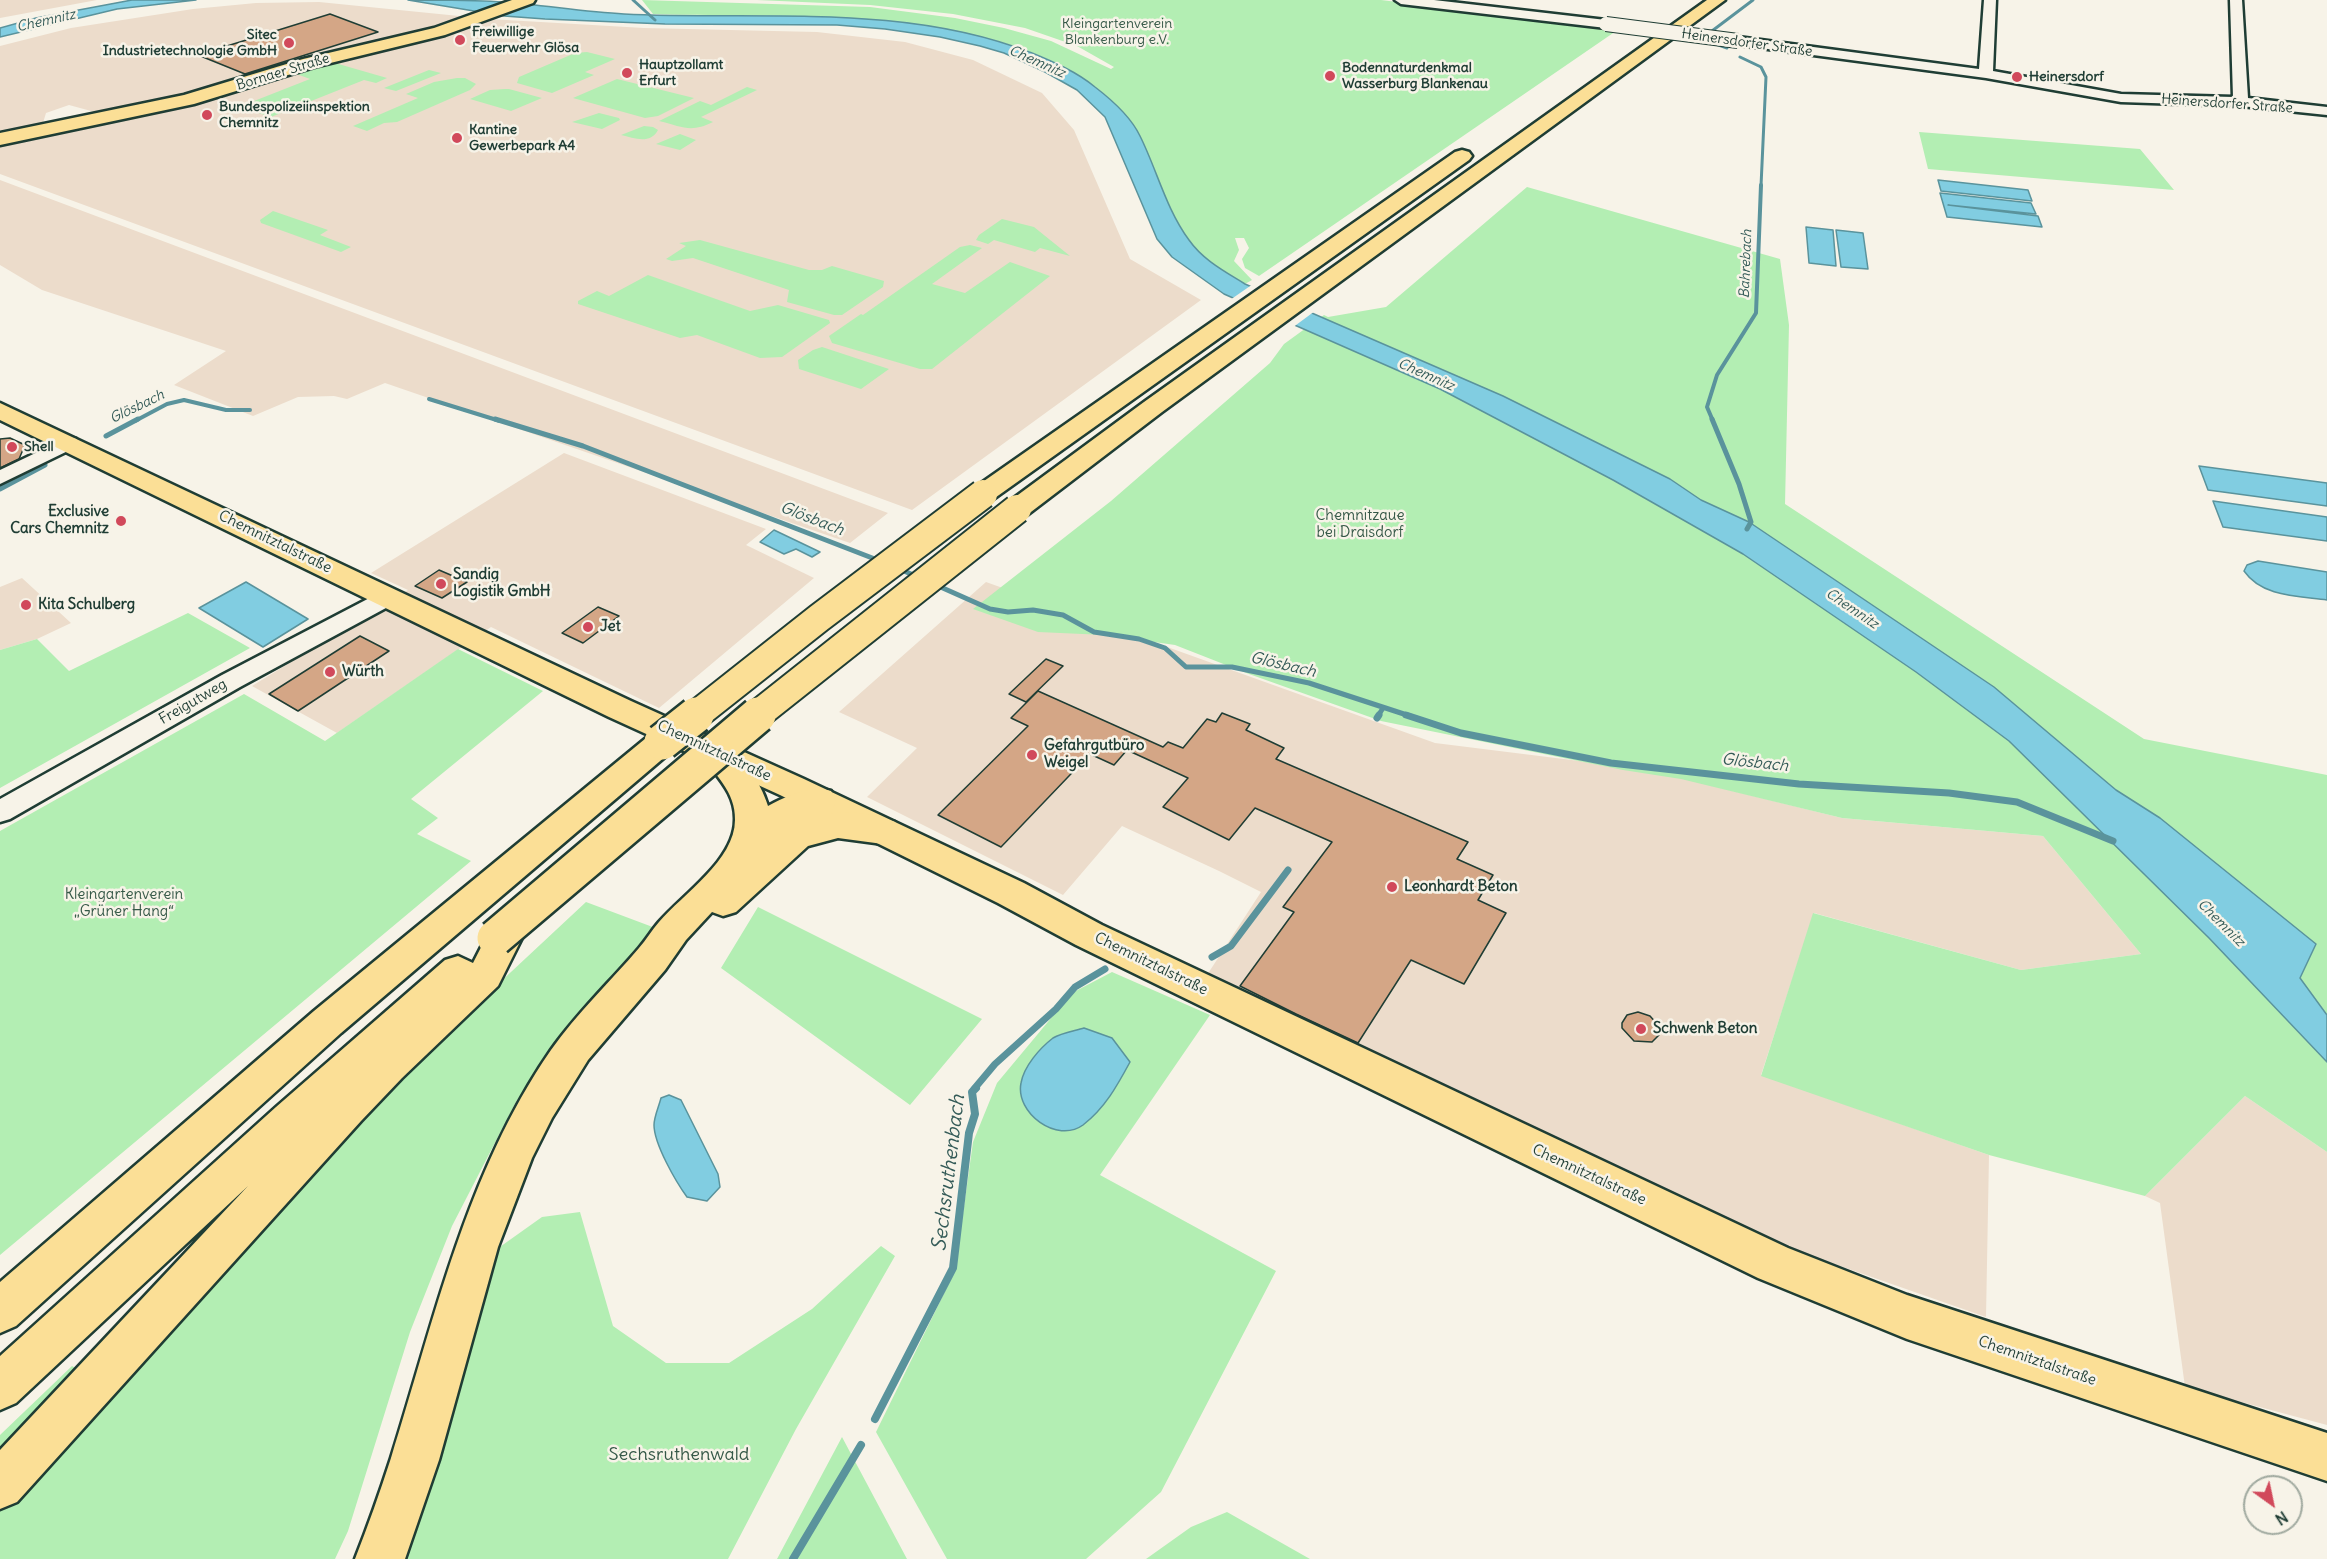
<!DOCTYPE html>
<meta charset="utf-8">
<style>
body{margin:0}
#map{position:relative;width:2327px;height:1559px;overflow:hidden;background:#f7f3e8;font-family:Delius,sans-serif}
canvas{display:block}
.north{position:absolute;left:2243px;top:1475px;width:60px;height:60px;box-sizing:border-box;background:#f7f3e8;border:2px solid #a1aaa0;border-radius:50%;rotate:147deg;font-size:16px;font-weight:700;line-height:24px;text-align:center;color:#1f3d34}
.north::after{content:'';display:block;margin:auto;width:21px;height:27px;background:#d1495b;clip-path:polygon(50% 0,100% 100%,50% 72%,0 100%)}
</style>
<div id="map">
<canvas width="2327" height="1559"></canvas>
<div class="north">N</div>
</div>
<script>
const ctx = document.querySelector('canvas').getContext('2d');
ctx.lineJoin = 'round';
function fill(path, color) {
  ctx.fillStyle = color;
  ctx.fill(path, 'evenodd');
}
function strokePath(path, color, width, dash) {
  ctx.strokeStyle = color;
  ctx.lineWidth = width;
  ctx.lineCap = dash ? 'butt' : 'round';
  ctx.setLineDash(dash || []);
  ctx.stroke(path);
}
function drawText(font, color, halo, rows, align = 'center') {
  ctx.font = font + ' Delius,sans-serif';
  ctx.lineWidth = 5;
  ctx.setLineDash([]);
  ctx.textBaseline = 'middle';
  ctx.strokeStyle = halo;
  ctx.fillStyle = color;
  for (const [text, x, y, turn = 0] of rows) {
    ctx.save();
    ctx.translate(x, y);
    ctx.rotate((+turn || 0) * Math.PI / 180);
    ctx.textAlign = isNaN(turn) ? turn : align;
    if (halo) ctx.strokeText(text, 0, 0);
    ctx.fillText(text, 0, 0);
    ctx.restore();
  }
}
fill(new Path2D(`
 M 0,0 L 97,0 L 0,18 Z
 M 319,2 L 469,17 L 432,28 L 322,54 L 172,98 L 102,114 L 69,105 L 46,113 L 42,126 L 0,135 L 0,46 L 71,28 L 193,9 L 256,3 Z
 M 489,19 L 644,28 L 817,32 L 905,42 L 973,60 L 1042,93 L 1074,130 L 1130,259 L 1201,300 L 912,510 L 0,174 L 0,145 L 353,57 L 401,47 Z
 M 0,180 L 888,513 L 850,543 L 385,383 L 347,399 L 334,396 L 298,397 L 253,416 L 174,385 L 226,351 L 42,290 L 0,265 Z
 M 564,453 L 766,529 L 746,545 L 814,578 L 659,708 L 491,627 L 337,733 L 252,686 L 408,590 L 371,573 Z
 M 22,578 L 71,623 L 37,639 L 0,650 L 0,587 Z
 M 986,582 L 1435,743 L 1644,769 L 1842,818 L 2043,836 L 2141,954 L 2021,970 L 1814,913 L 1761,1075 L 1989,1155 L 1986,1317 L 1806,1254 L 1538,1134 L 1207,975 L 1261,892 L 1219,871 L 1122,826 L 1063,895 L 867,797 L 917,748 L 839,712 Z
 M 2245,1096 L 2327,1152 L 2327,1425 L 2185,1387 L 2160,1203 L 2145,1196 Z`), '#ecdccb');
fill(new Path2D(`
 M 642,0 L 870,7 L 955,18 L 1004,28 L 1051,41 L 1111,69 L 1114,67 L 1077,46 L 1025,28 L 953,14 L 870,5 L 757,0 L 1381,0 L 1619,29 L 1259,276 L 1245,268 L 1242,259 L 1249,248 L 1244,238 L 1235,238 L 1239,250 L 1234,261 L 1252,280 L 1245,284 C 1235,278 1223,272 1213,265 C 1182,244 1168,204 1154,170 C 1146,151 1139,131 1125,114 C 1024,0 792,19 653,14 Z
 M 587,52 L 615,59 L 585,72 L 594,75 L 552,93 L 517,83 L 519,77 L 575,53 Z
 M 335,63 L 387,78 L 376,83 L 364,80 L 271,117 L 246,109 L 255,106 L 249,103 L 310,79 L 294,73 Z
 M 429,70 L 441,73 L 396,91 L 384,88 Z
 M 457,78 L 465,78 L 476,84 L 470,90 L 397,122 L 384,123 L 367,131 L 353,126 L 418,98 L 406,94 L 434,82 Z
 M 617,79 L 694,98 L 658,116 L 645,118 L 573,98 Z
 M 747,87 L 757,90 L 701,117 L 713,122 C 691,133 683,127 659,121 L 700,101 L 711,105 Z
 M 505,89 L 509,89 L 542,98 L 511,111 L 470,99 L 490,90 Z
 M 599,113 L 619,118 L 620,120 L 602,129 L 572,122 Z
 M 644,126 L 653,127 L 658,130 C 650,145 634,138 621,135 Z
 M 1919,132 L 2140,149 L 2174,190 L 1928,169 Z
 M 680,134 L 696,140 L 680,150 L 656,144 Z
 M 1527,187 L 1780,259 L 1789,325 L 1785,504 L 2144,739 L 2327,775 L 2327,1152 L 2245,1096 L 2145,1196 L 1989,1155 L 1761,1076 L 1813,913 L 2021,970 L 2141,954 L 2043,836 L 1842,818 L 1681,779 L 1623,770 L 1381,721 L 1249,674 L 1175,645 L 1105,635 L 1038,632 L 973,609 L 1111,501 L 1270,363 L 1284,344 L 1324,315 L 1328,317 L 1386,307 Z
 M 273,211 L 328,230 L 320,235 L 351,247 L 341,252 L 261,223 L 260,220 Z
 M 1002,219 L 1034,227 L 1070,256 L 1040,248 L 1035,252 L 994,240 L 988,244 L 976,240 L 979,235 Z
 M 700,240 L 809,270 L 822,270 L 832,266 L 884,281 L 883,287 L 842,315 L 834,315 L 787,302 L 789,290 L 693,258 L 672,261 L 666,259 L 686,246 L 679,243 Z
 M 970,245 L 982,248 L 932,284 L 965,293 L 1010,262 L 1050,276 L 932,369 L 920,369 L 832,343 L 829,336 L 861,314 L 863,315 L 960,247 Z
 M 648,275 L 750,311 L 778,305 L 829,320 L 830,323 L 782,357 L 760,358 L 697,335 L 680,338 L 578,304 L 578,301 L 597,291 L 609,296 Z
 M 822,347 L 889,369 L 861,389 L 799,369 L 798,360 L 813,350 Z
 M 188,613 L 250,648 L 0,788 L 0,650 L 37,639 L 69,671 Z
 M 458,649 L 543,691 L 411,799 L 438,818 L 417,834 L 471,861 L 0,1255 L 0,831 L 244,694 L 325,741 Z
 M 586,902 L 658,929 L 600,988 L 517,1100 L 452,1226 L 410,1332 L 348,1531 L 335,1559 L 0,1559 L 0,1505 L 362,1111 Z
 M 758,907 L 982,1019 L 910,1105 L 721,968 Z
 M 1112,972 L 1210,1015 L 1100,1175 L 1276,1271 L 1161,1492 L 1086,1559 L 947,1559 L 876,1432 L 955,1271 L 973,1142 L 997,1083 L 1072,993 Z
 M 580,1212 L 613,1326 L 666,1363 L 729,1363 L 812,1309 L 881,1246 L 895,1256 L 796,1429 L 728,1559 L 405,1559 L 428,1498 L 497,1249 L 542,1217 Z
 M 72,1366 L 84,1373 L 0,1462 L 0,1435 Z
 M 842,1437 L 907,1559 L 777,1559 Z
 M 1227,1512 L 1310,1559 L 1146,1559 L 1191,1527 Z`), '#b3eeb3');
const water = new Path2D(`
 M 132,0 L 196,0 L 117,9 L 0,37 L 0,28 L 36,18 Z
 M 408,0 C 440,0 472,0 504,2 C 544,5 584,12 624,14 C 760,21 902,2 1032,53 C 1054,62 1077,72 1095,87 C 1112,100 1131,117 1140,136 C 1157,170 1166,209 1189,240 C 1203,260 1224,271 1245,284 L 1503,396 L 1670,479 L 1701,500 L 1749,522 L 1994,687 L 2116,790 L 2160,818 L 2316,944 L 2300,978 L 2327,1015 L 2327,1062 L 2209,938 L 2009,741 L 1916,672 L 1743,554 L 1613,480 L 1440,389 L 1224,294 L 1172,257 L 1157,239 L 1105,117 L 1077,90 L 1045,72 L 1004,53 L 980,46 L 940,37 L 885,29 L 837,25 L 665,24 L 545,19 L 504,16 Z
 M 1938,180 L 2028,190 L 2032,201 L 1941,191 Z
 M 1940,193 L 2031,203 L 2036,214 L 1948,205 L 2038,216 L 2042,227 L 1947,217 Z
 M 1806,227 L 1833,230 L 1836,266 L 1809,263 Z
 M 1836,230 L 1863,233 L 1868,269 L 1841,267 Z
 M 2199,466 L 2327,483 L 2327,506 L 2208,490 Z
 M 2213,501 L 2327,517 L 2327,541 L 2223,527 Z
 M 774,530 L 820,552 L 812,557 L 796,549 L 784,554 L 760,542 Z
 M 2258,561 L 2327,572 L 2327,600 C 2298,596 2262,597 2244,571 L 2247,565 Z
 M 246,582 L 308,619 L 263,647 L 199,608 Z
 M 1084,1028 L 1112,1038 L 1130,1062 C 1117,1086 1105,1108 1083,1125 C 1057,1144 1015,1113 1021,1083 C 1024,1066 1040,1048 1053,1038 C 1061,1033 1074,1031 1084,1028 Z
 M 669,1095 L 681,1100 L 718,1174 L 720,1187 L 707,1201 L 687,1197 C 676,1182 654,1144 654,1125 C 654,1117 659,1106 661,1098 Z`);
fill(water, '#81cde1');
strokePath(water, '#5a939c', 1.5);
fill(new Path2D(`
 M 1253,284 L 1315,311 L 1292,328 L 1230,300 Z`), '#f7f3e8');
strokePath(new Path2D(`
 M 633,0 L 655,20
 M 1708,34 L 1753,0
 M 1713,43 L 1727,48
 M 1740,57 L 1761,67 L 1766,77 L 1761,186`), '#5a939c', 3);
strokePath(new Path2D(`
 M 429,399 L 500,421
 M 135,421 L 167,404 L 184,400 L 226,410 L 250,410
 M 1713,421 L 1707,407 L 1717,375 L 1756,313 L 1761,185`), '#5a939c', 4);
strokePath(new Path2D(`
 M 495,419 L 583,446 L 880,561
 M 1712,419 L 1739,484 L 1751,522 L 1747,529
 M 106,436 L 138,419
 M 0,489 L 45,465
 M 897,568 L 918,577
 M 936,585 L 990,609 L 1008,612 L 1033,610 L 1063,615 L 1094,632 L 1139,639 L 1165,648 L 1186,667 L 1232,667 L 1309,683 L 1410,716
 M 1378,716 L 1383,708`), '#5a939c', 5);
strokePath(new Path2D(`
 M 1406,715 L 1461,733 L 1611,763 L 1799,784 L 1949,793 L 2017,802 L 2113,841
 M 1377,718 L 1379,715
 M 1212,957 L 1231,946 L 1288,870
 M 974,1089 L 995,1064 L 1056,1009 L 1075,987 L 1105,969`), '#5a939c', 7);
strokePath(new Path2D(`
 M 875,1419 L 953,1268 L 969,1133 L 975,1114 L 972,1092 L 976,1088
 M 793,1559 L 861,1445`), '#5a939c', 8);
const building = new Path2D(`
 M 330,14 L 378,32 L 245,74 L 198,55 Z
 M 10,438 L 25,445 L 19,459 L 0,468 L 0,439 Z
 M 439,570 L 467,582 L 442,598 L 415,586 Z
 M 598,607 L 619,616 L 583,643 L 562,633 Z
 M 360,636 L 389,651 L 298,711 L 269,694 Z
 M 1046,659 L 1063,666 L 1026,702 L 1009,694 Z
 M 1038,691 L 1163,747 L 1168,742 L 1183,748 L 1207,719 L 1216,722 L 1222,713 L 1250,724 L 1246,730 L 1284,748 L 1276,759 L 1468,842 L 1457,859 L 1493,875 L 1478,900 L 1506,913 L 1464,984 L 1411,960 L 1358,1043 L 1296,1014 L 1240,986 L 1294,912 L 1283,907 L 1332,842 L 1255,808 L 1229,840 L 1163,807 L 1188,778 L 1127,750 L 1114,765 L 1090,754 L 1001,847 L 938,815 L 1028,726 L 1011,718 Z
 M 1638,1012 L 1650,1016 L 1658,1025 L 1659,1035 L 1652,1042 L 1634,1041 L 1622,1028 L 1622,1023 L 1627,1015 Z`);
fill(building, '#d4a686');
strokePath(building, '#1f3d34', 1.5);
const minor = new Path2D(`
 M 1395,0 L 1434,0 L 1606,20 L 1613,24 L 1606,28 L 1401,4 Z
 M 1984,0 L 1996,0 L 1993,71 L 2121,94 L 2233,97 L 2230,0 L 2242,0 L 2248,98 L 2327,107 L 2327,115 L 2241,106 L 2121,102 L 1986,78 L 1738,45 L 1731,41 L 1738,37 L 1979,69 Z
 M 69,437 L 76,439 L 79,443 L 76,447 L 0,484 L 0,470 Z
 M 389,590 L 397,592 L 401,597 L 397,602 L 240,687 L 10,819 L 0,822 L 0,799 L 222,675 L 381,592 Z`);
const major = new Path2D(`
 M 512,0 L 535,0 L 533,3 L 445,35 L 314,67 L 194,104 L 0,145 L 0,133 L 184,95 L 303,59 L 434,28 Z
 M 0,403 L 631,701 L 804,779 L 1024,883 L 1102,925 L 1788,1248 L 1907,1295 L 2327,1433 L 2327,1481 L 1907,1339 L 1758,1278 L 1076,945 L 998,903 L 780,795 L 609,717 L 0,420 Z`);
const highway = new Path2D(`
 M 1707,0 L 1725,0 L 1162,412 L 1027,515 L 1017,517 L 1007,515 L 1003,509 L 1007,503 L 1144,402 Z
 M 1462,150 L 1469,152 L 1472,156 L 1469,160 L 992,500 L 983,502 L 974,500 L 970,494 L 974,488 L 1455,152 Z
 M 662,731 L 673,734 L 678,742 L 673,750 L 341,1033 L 16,1326 L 0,1333 L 0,1282 L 314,1011 L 651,734 Z
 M 716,741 C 740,748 761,783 768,806 C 786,796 811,785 831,791 L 836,800 L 831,814 C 849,809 877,816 895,822 L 900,831 L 895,840 L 883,844 L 838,838 L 808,846 L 736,912 L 723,916 L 712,912 L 686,940 L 665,970 L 588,1060 L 552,1118 L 532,1158 L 498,1247 L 439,1460 L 405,1559 L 355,1559 C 368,1526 380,1492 391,1458 C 435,1318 466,1173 551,1050 C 577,1013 610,982 639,948 C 646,940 652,930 659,922 C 683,894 735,860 735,820 C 736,791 714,775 700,752 L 705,744 Z
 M 511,910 L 524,914 L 529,924 L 498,986 L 402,1078 L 361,1121 L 17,1502 L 0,1509 L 0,1450 L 248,1186 L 16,1403 L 0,1410 L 0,1356 L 276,1107 L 445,960 L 458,956 L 473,963 L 498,914 Z`);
strokePath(minor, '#1f3d34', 5);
strokePath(major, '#1f3d34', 5);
strokePath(highway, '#1f3d34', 5);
fill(minor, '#f7f3e8');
fill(major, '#fbdf96');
fill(highway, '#fbdf96');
const minorBridge = new Path2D(`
 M 1606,24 L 1738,41`);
const highwayBridgeFar1 = new Path2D(`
 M 695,716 L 819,618 L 983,494
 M 756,716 L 1017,509`);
const highwayBridge = new Path2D(`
 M 662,742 L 696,715
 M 495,938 L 758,715`);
strokePath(minorBridge, '#1f3d34', 16, []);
strokePath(highwayBridgeFar1, '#1f3d34', 32, []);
strokePath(highwayBridge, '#1f3d34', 40, []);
strokePath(minorBridge, '#f7f3e8', 14);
strokePath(highwayBridgeFar1, '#fbdf96', 28);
strokePath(highwayBridge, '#fbdf96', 35);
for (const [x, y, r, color] of [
 [460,40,6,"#d1495b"],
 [289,43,6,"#d1495b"],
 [627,73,6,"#d1495b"],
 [1330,76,6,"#d1495b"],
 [2017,77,6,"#d1495b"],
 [207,115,6,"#d1495b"],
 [457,138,6,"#d1495b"],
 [12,447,6,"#d1495b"],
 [121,521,6,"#d1495b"],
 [441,584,6,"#d1495b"],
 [26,605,6,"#d1495b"],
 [588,627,6,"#d1495b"],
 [330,672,6,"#d1495b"],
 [1032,755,6,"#d1495b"],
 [1392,887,6,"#d1495b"],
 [1641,1029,6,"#d1495b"]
]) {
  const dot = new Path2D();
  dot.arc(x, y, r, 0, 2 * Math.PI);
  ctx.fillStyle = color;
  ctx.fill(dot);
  strokePath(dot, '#f7f3e8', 2);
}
drawText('italic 14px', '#335a57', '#f7f3e8', [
 ["Chemnitz",46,21,-13],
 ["Chemnitz",1037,62,24],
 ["Bahrebach",1746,264,-88],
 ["Chemnitz",1426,375,24],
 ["Glösbach",137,407,-26],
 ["Chemnitz",1852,609,34],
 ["Chemnitz",2221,923,45]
]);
drawText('14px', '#355847', '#f7f3e8', [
 ["Kleingartenverein",1117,24],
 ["Blankenburg e.V.",1117,40]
]);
drawText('bold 14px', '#1f3d34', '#f7f3e8', [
 ["Freiwillige",472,32],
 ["Feuerwehr Glösa",472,48],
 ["Sitec",277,35,"right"],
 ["Industrietechnologie GmbH",277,51,"right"],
 ["Hauptzollamt",639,65],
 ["Erfurt",639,81],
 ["Bodennaturdenkmal",1342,68],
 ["Wasserburg Blankenau",1342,84],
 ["Heinersdorf",2029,77],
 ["Bundespolizeiinspektion",219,107],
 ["Chemnitz",219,123],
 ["Kantine",469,130],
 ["Gewerbepark A4",469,146],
 ["Shell",24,447]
], 'left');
drawText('14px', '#1f3d34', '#f7f3e8', [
 ["Heinersdorfer Straße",1747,43,8],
 ["Bornaer Straße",283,72,-17],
 ["Heinersdorfer Straße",2227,104,4]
]);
drawText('bold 15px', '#1f3d34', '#f7f3e8', [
 ["Exclusive",109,512,"right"],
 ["Cars Chemnitz",109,529,"right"],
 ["Sandig",453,575],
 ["Logistik GmbH",453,592],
 ["Kita Schulberg",38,605],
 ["Jet",600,627],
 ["Würth",342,672],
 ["Gefahrgutbüro",1044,746],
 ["Weigel",1044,763],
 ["Leonhardt Beton",1404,887],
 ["Schwenk Beton",1653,1029]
], 'left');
drawText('15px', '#355847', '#f7f3e8', [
 ["Chemnitzaue",1360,516],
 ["bei Draisdorf",1360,533],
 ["Kleingartenverein",124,895],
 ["„Grüner Hang“",124,912]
]);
drawText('15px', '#1f3d34', '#f7f3e8', [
 ["Chemnitztalstraße",275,542,26],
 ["Freigutweg",193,702,-30],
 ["Chemnitztalstraße",714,751,25],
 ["Chemnitztalstraße",1151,964,26],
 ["Chemnitztalstraße",1589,1175,25],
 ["Chemnitztalstraße",2037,1361,19]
]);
drawText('italic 16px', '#335a57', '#f7f3e8', [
 ["Glösbach",812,519,21],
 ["Glösbach",1283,665,13],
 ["Glösbach",1755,763,6]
]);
drawText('18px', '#355847', '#f7f3e8', [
 ["Sechsruthenwald",679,1455]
]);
drawText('italic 20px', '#335a57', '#f7f3e8', [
 ["Sechsruthenbach",949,1173,-83]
]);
</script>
